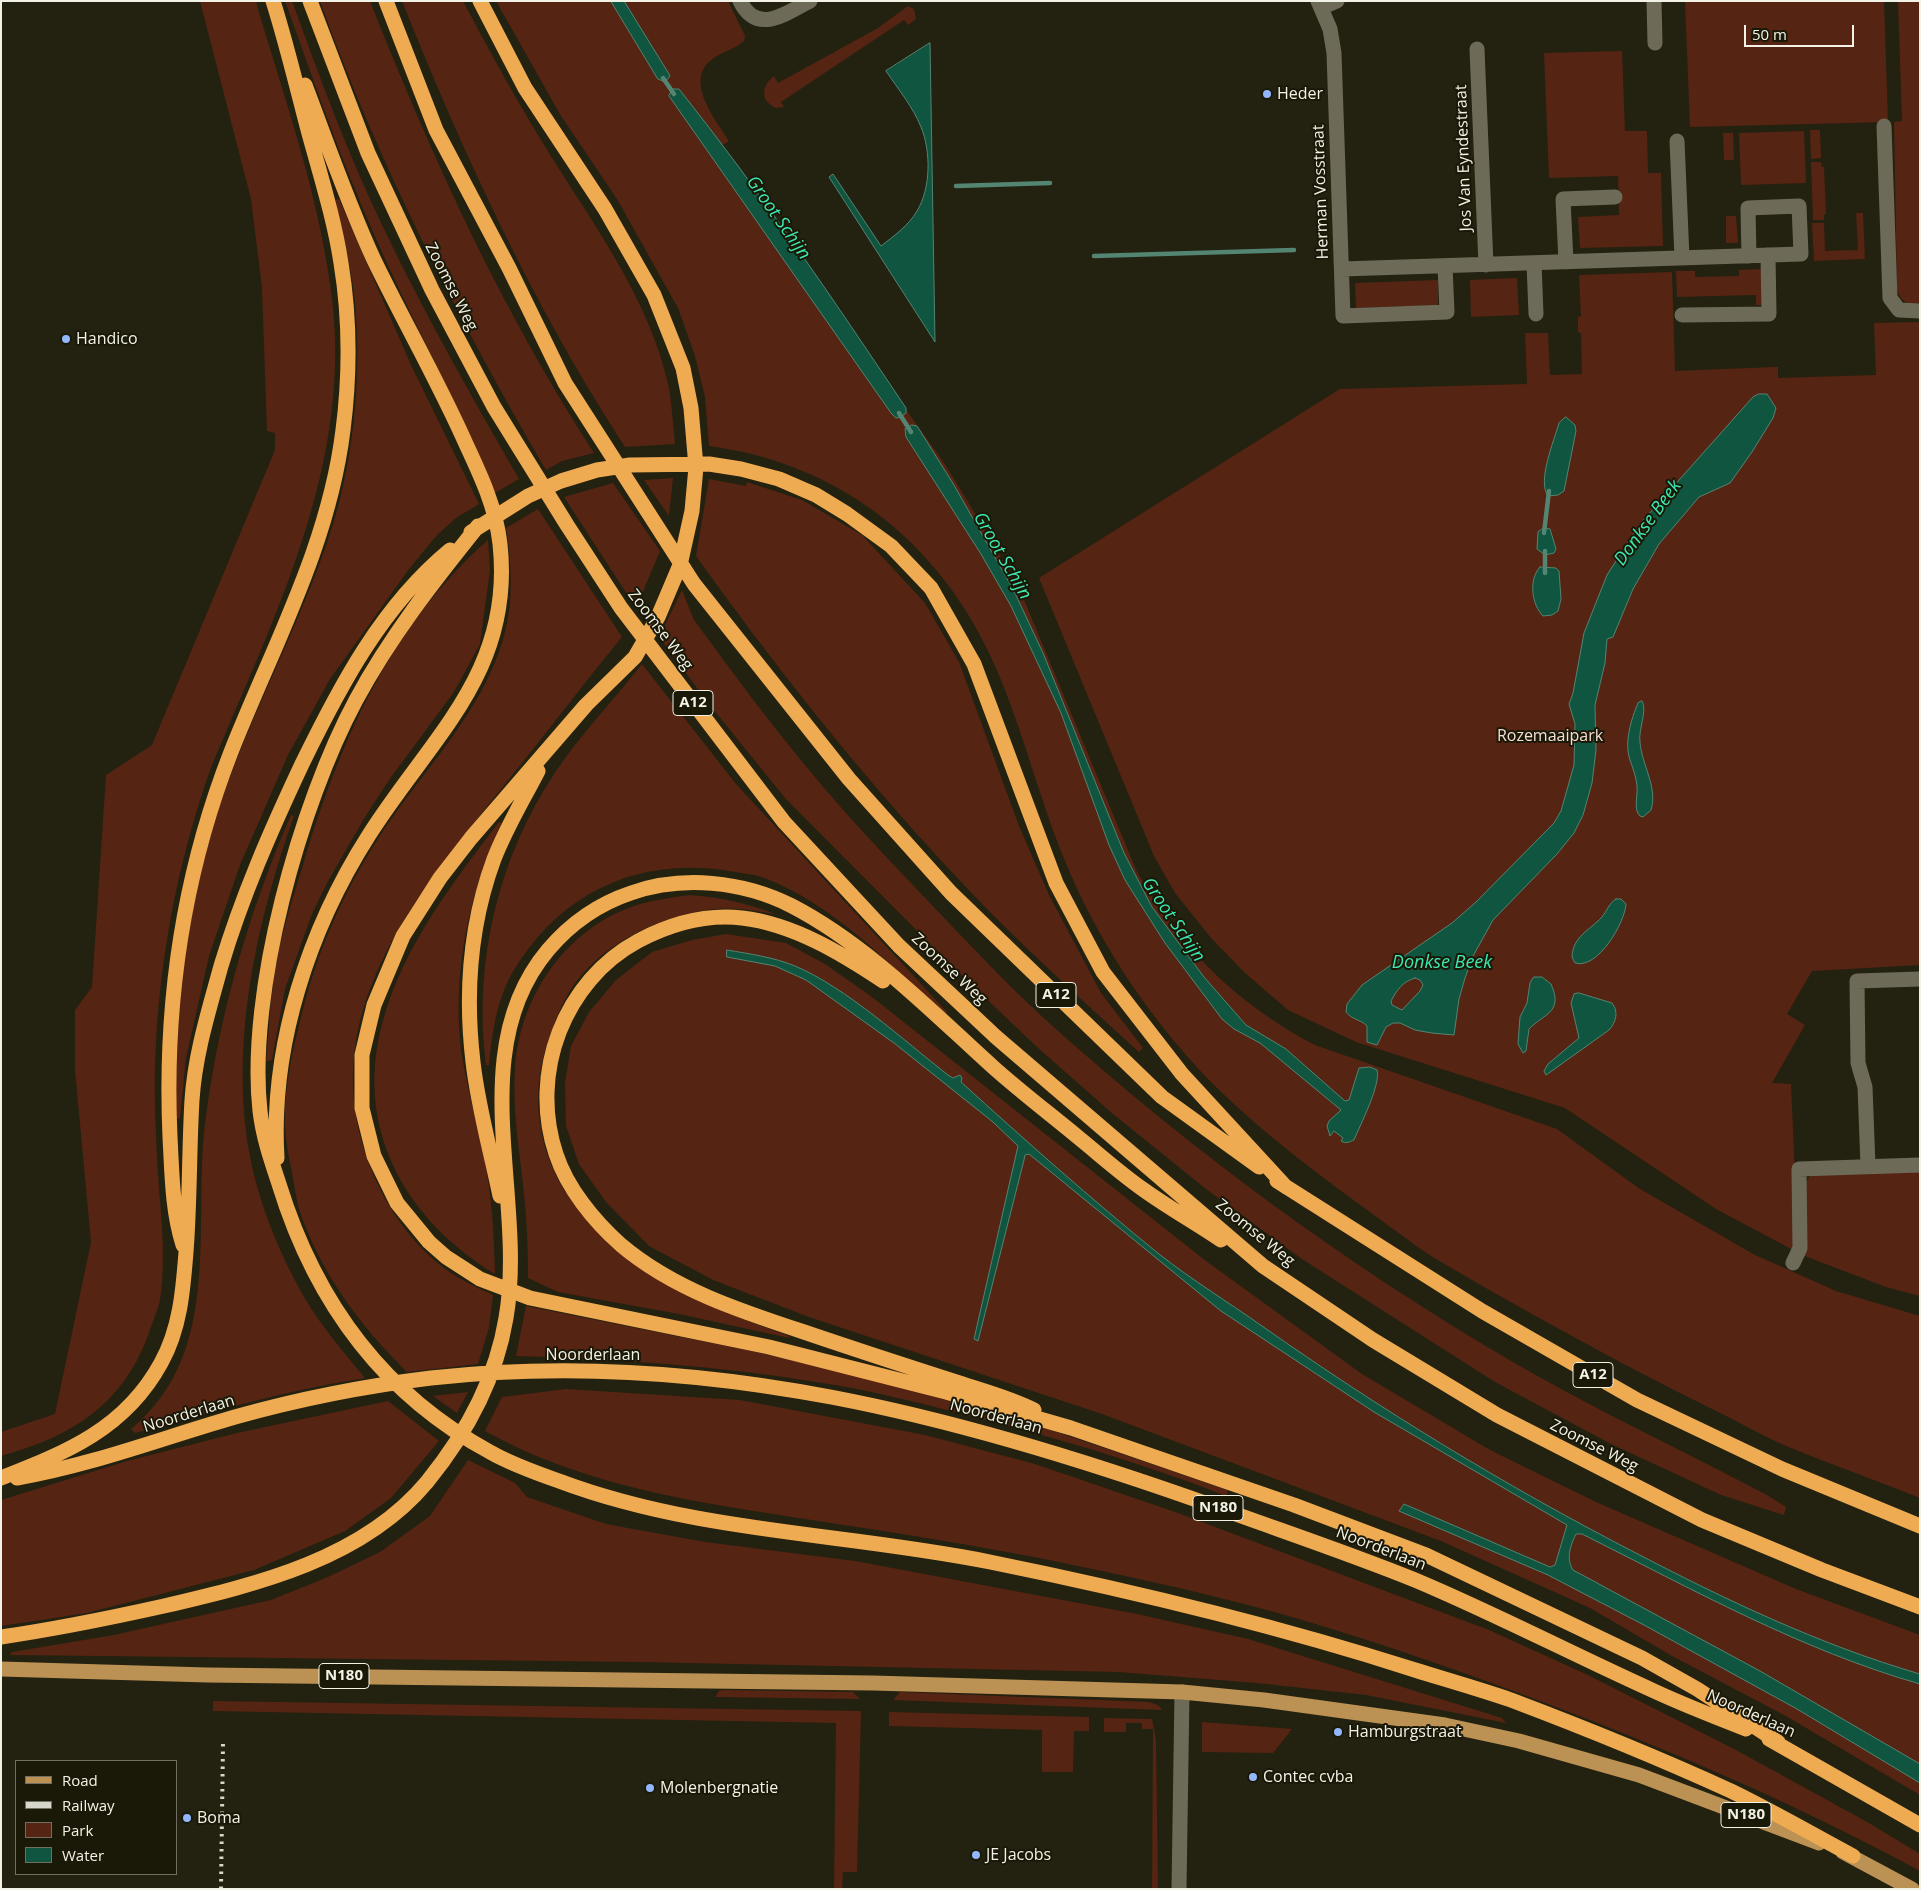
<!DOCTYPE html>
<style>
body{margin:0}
#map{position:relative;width:1921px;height:1890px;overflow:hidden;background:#232110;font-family:"Open Sans",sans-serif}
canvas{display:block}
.frame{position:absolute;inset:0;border:2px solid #f3f2e7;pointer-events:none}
.legend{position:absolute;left:15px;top:1760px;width:162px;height:115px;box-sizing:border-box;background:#1a1807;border:1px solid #716f61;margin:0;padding:6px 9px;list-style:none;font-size:15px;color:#f3f2e7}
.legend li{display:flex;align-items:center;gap:10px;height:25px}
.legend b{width:25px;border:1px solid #716f61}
.scale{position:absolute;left:1744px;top:25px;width:110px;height:22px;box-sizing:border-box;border:2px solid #f3f2e7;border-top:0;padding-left:6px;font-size:15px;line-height:18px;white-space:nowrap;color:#f3f2e7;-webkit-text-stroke:4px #1a1807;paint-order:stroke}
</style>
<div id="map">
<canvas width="1921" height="1890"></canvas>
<div class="frame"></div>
<ul class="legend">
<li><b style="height:6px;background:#bb9154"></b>Road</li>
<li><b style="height:6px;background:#d7d6ca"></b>Railway</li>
<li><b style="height:14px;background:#562412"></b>Park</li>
<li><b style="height:14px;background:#105540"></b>Water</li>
</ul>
<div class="scale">50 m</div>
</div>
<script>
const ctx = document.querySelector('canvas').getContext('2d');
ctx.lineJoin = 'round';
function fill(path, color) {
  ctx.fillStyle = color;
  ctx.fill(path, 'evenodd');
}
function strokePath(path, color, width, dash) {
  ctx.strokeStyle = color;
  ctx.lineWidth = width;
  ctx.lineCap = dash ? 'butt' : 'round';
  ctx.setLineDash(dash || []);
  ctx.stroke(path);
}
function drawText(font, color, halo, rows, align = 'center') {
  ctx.font = font + ' "Open Sans",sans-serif';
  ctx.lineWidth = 4;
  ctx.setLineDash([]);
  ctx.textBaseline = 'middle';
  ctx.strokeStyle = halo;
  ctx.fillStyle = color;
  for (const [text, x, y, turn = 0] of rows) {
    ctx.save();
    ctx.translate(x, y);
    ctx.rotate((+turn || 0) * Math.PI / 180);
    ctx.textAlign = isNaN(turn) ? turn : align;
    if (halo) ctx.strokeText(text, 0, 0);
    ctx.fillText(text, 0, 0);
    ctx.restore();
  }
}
fill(new Path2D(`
 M 200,1 L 256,1 L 258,9 C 285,100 317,190 330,284 C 357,459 274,616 209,773 C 179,860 161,950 156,1042 C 153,1090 156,1140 159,1189 C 162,1223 165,1258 161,1293 C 160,1305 154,1318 150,1330 C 125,1403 74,1436 1,1456 L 1,1432 L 55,1414 L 91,1242 L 75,1070 L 75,1010 L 92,987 L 106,775 L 152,745 L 275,450 L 275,433 L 267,431 L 262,288 L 251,199 Z
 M 285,1 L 292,1 C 320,78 348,155 384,229 C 425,315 472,397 519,479 L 495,493 C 459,404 411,320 373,232 C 340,157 313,79 285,1 Z
 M 320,1 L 370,1 C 432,158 502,311 594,453 L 562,461 L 546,470 C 458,319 379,165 320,1 Z
 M 402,1 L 463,1 C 490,52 518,103 549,153 C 595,227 650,300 669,388 C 672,406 673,425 675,444 L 625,447 C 534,307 464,156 402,1 Z
 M 496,1 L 728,1 L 745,36 L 744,41 C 734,50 720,52 710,61 C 685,83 716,120 729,141 L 718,148 L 945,464 L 991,540 L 1020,590 L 1137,872 C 1181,948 1236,1004 1315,1045 L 1557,1129 L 1640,1189 L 1755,1255 L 1836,1291 L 1920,1316 L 1920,1498 C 1875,1480 1830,1464 1786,1446 C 1763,1436 1741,1423 1718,1412 C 1655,1381 1593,1348 1532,1314 C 1500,1296 1468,1278 1436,1259 C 1415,1246 1395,1230 1374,1215 C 1320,1176 1265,1135 1217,1088 C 1156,1027 1105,953 1070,873 C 1042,809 1026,740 999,675 C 947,549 845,464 709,446 L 705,397 L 695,356 L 678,308 L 617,199 L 561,116 Z
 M 1685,1 L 1884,1 L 1888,122 L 1690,127 Z
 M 1898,1 L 1920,1 L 1920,303 C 1906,304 1901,303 1897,289 L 1894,122 L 1902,121 Z
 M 908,6 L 914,9 L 916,19 L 908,25 L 904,20 L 781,102 L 784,107 L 776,108 C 760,101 761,86 774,76 L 778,83 L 878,28 Z
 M 1622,51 L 1625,131 L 1647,131 L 1648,173 L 1661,173 L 1663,246 L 1580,248 L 1578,217 L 1619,215 L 1618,176 L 1549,178 L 1544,53 Z
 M 1810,130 L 1820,130 L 1821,158 L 1811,159 Z
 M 1804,131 L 1806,183 L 1741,185 L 1739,133 Z
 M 1723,133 L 1733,133 L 1734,160 L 1724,160 Z
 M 1811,162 L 1821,162 L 1822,167 L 1824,167 L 1826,214 L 1824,215 L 1824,220 L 1813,220 Z
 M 339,199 L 411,365 L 479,504 L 456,518 L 437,535 L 409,569 L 330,679 L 288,755 L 240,865 L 209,956 L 186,1058 L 180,1118 L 176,1119 C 176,1083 176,1046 178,1010 C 183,950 194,888 212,831 C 241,732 293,641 327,543 C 353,468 362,383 355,303 C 352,268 342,234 335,200 Z
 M 1856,213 L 1863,213 L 1865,259 L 1814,261 L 1812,223 L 1824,223 L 1825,251 L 1858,250 Z
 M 1726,216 L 1736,216 L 1738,243 L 1726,243 Z
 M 1761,269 L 1761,305 L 1756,305 L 1756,295 L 1677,297 L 1676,271 L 1695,271 L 1695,277 L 1739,276 L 1739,270 Z
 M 1672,272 L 1675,371 L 1775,367 L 1778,367 L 1778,378 L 1876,375 L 1874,323 L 1920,322 L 1920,965 L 1812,971 L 1787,1014 L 1805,1025 L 1772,1083 L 1791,1084 L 1795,1175 L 1793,1250 L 1716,1209 L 1565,1108 L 1356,1042 L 1288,1010 L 1245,973 L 1211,938 L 1175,893 L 1154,856 L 1039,578 L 1340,389 L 1527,384 L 1525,333 L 1548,333 L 1550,375 L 1582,374 L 1581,333 L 1578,332 L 1578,317 L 1581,316 L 1579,275 Z
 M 1517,278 L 1519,315 L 1471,317 L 1470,280 Z
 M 1438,280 L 1438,305 L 1356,308 L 1355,283 Z
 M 673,478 L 669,516 L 644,480 Z
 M 709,479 L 746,486 L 747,482 L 802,500 L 862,535 L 925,603 L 959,662 L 1019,826 L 1049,895 L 1101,993 L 1143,1048 L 1139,1052 C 1074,993 1008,933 948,868 C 857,770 774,665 696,556 Z
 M 613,483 L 660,551 L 636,608 L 564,497 Z
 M 538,509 L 622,637 C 584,683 548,731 510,778 C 417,894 306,1019 374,1176 C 391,1216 422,1257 461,1279 C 471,1285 483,1290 493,1295 L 489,1328 L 478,1364 L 407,1372 C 360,1326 320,1272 299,1209 C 296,1197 294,1184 292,1172 C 287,1151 284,1128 285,1106 C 287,1074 295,1041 303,1009 C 318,951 343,893 376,842 C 424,766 501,697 510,603 C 512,577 510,552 506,528 Z
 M 488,540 L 490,570 L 480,644 L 454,692 L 389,780 L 365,817 L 327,883 L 312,914 L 285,989 L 272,1060 L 266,1061 C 269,1031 270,1001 275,971 C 281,935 292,900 303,865 C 339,743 391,625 488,540 Z
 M 682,590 L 694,620 C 733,673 772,726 814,776 C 850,819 889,860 928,901 C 970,945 1012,990 1057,1030 C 1195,1153 1346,1264 1506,1358 C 1591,1408 1680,1449 1767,1495 L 1786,1507 L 1784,1515 L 1721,1495 L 1611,1444 L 1495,1382 L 1302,1259 L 1206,1189 L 1113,1114 L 1037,1047 L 955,969 L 785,798 L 709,704 L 659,637 Z
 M 642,664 L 736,784 L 947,1012 L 944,1016 C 891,965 834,904 762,877 C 752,874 740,873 729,871 C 639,856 561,892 514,970 C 497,998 492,1033 489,1065 L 486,1065 C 473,963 498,859 554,774 C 580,735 613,701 642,664 Z
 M 291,815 L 294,816 C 257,921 230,1040 249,1151 C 257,1197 276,1245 298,1286 C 315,1319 341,1349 365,1378 C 287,1390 211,1412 135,1433 L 131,1429 C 226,1350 191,1223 206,1116 C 220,1012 249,911 291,815 Z
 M 499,822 L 502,823 C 469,891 452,974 461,1049 C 466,1086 477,1120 484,1157 C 492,1195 494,1235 495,1274 C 403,1218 352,1125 384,1017 C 405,944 454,881 499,822 Z
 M 689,895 C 720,897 747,903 775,914 C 755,911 735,907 715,909 C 662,915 604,942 573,986 C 561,1004 552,1028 546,1048 C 531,1096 538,1147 564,1190 C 570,1199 579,1212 587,1220 C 603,1234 625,1245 644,1257 C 670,1275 697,1297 726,1311 C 746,1321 768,1328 789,1336 L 789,1338 L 679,1314 L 558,1292 L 528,1278 C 528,1250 527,1222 524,1194 C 520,1153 512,1111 515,1069 C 519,1001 561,935 626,909 C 646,901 668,898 689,895 Z
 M 726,934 L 786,943 L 825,964 L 872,997 L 1206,1261 L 1362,1374 L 1490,1450 L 1596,1502 L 1796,1589 L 1920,1635 L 1920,1795 L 1784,1715 L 1672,1656 L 1590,1608 L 1441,1541 L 1102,1414 L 809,1317 L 713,1280 L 649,1246 L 606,1202 L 579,1164 L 566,1126 L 565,1083 L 571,1046 L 589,1012 L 616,980 L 652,952 L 692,940 Z
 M 1920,1170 L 1920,1296 L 1886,1287 L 1802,1255 L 1804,1184 L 1812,1174 Z
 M 526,1306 L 827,1366 L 1048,1429 L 1228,1490 L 1226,1496 C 1140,1462 1051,1436 962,1414 C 916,1402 869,1390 822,1383 C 721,1366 618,1359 516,1356 Z
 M 566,1389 L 740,1400 L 925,1435 L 1035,1464 L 1178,1513 L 1489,1630 L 1588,1675 L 1736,1750 L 1869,1823 L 1920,1854 L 1920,1871 C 1784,1797 1642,1738 1497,1685 C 1414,1655 1330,1626 1244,1604 C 1183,1588 1121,1575 1059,1562 C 975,1545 890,1532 805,1519 C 695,1502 583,1486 485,1431 L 502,1397 Z
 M 468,1392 L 457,1413 L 433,1396 Z
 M 388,1401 L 439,1441 L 391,1498 L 345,1531 L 254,1570 L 87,1613 L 1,1626 L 1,1500 L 127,1461 L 237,1433 Z
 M 468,1460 L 515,1483 L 527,1497 L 606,1524 L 705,1542 L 855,1561 L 1137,1614 L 1248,1639 L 1502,1718 L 1506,1723 L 1366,1695 L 1257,1683 L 1119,1672 L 641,1662 L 10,1655 L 12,1652 L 114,1635 L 271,1600 L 328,1577 L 380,1552 L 430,1516 Z
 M 724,1690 L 853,1692 L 860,1699 L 715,1697 L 719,1691 Z
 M 900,1692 L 1149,1702 L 1158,1705 L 1162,1710 L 893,1700 Z
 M 213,1701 L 861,1711 L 857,1872 L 843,1872 L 842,1889 L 834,1889 L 836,1723 L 213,1711 Z
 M 889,1712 L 1089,1717 L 1089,1731 L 1074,1731 L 1073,1772 L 1042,1772 L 1042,1730 L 889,1726 Z
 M 1104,1718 L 1152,1719 L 1156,1740 L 1158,1889 L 1152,1889 L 1153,1729 L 1142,1729 L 1142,1723 L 1126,1723 L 1126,1732 L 1104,1732 Z
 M 1202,1722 L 1292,1729 L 1273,1753 L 1202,1752 Z`), '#562412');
const water = new Path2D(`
 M 611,1 L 624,1 L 669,74 L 670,76 L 665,82 L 658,79 Z
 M 930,43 L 935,342 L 829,177 L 833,174 L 881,246 C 894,236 909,225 917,211 C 931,188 931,151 921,127 C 913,107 898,89 886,71 Z
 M 673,89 L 679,89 C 761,192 833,299 906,408 L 906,413 L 901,417 L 896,418 L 891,413 L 669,96 Z
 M 1759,394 L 1767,394 L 1776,408 L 1773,418 L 1752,452 L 1730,483 L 1699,497 L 1659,544 L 1633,589 L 1613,637 L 1607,639 L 1605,663 L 1595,705 L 1596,750 L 1592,783 L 1583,815 L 1574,833 L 1557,854 L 1493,920 L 1473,956 L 1465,978 L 1459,999 L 1454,1035 L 1432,1033 L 1415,1030 L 1400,1023 L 1393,1023 L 1386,1027 L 1377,1045 L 1367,1042 L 1367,1026 C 1360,1019 1352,1020 1346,1012 L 1347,1004 L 1362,985 L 1452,923 L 1476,902 L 1554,823 L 1561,811 L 1574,765 L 1575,724 L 1569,704 L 1573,693 L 1584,633 L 1607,575 L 1639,525 L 1753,397 ZM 1415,978 L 1420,980 L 1423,985 L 1420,991 L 1402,1010 L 1392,1005 L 1391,1001 C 1397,990 1402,982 1415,978 Z
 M 1566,417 L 1575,425 L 1576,431 L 1564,491 L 1558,495 L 1548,496 C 1537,481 1554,441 1559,423 Z
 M 912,425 L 917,426 L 954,485 L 1014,591 L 1043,653 L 1124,853 L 1152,907 L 1204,977 L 1246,1025 L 1286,1049 L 1345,1101 L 1349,1100 L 1359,1068 L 1370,1067 L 1377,1070 C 1381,1085 1360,1125 1354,1140 C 1349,1142 1346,1144 1341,1141 L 1343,1138 L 1334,1131 L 1330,1136 L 1327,1126 L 1329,1121 L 1341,1110 L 1260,1043 L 1234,1029 L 1222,1019 L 1165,943 L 1125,880 L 1109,845 L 1061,713 L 1011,606 L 981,554 L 906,437 L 905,429 Z
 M 1544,528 L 1550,529 L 1556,549 L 1554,553 L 1545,555 L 1537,549 L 1538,532 Z
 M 1540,567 L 1556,568 L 1559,571 L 1561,599 L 1558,611 L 1552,615 L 1543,616 C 1532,605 1528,580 1540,567 Z
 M 1642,701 C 1648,710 1638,730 1640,742 C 1642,766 1658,787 1651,810 L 1643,817 L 1640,816 C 1633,809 1638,796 1637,786 C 1636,776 1633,769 1630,760 C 1624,742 1631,720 1638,703 Z
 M 1616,899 L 1621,899 L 1626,904 C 1625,922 1598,970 1575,963 L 1572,957 C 1573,936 1589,931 1602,917 C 1607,911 1609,903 1616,899 Z
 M 727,950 C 750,954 773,957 795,966 C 847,988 903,1040 948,1075 L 953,1078 L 960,1075 L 962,1078 L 961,1082 C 1026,1141 1091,1199 1159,1254 C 1192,1280 1228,1302 1262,1326 C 1380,1409 1504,1485 1632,1551 C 1724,1599 1820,1645 1920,1674 L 1920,1684 C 1801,1650 1692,1589 1582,1534 L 1576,1534 C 1570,1546 1566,1559 1573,1570 L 1760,1671 L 1920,1764 L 1920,1783 L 1797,1709 L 1644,1625 L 1548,1575 L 1399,1511 L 1404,1504 L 1550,1567 L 1555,1565 L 1567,1525 L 1374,1412 L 1221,1311 L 1029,1154 L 1025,1155 L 1024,1160 L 978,1341 L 974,1339 L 1018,1146 L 993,1122 L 894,1043 L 806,980 L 775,966 L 727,957 Z
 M 1534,977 L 1542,977 L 1551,984 C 1564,1013 1543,1014 1529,1029 L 1526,1051 L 1523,1053 L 1518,1044 L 1520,1017 L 1527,1003 L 1530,983 Z
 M 1579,993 L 1612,1003 C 1619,1012 1616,1022 1609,1030 L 1546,1075 L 1544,1071 L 1548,1064 L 1579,1038 L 1571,1003 L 1574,994 Z`);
fill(water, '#105540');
strokePath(water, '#548472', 1);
strokePath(new Path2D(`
 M 663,78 L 674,94
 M 956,186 L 1050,183
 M 1094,256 L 1294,250
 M 899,413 L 911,432
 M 1544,533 L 1549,491
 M 1545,551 L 1545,573`), '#548472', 4.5);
strokePath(new Path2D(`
 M 740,1 C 757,36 786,13 810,1
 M 1318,1 L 1330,29 L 1334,53 L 1343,316 L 1447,312 L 1445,266
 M 1654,1 L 1655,43
 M 1321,8 L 1337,1
 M 1477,49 L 1486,265
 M 1884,126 L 1890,298 L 1899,310 L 1920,311
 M 1677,141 L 1682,258
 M 1566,262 L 1563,199 L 1615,197
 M 1534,263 L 1536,314
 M 1342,269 C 1495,264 1648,259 1801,254 L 1799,206 L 1748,208 L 1749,256
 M 1682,315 L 1769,314 L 1768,255
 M 1868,1166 L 1865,1087 L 1858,1063 L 1857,981 L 1920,979
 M 1793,1263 L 1800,1248 L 1799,1169 L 1920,1165
 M 1179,1889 L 1182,1692`), '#6d6b58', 15);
strokePath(new Path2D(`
 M 1,1669 L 207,1675 L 873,1683 L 1182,1692 L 1264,1700 L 1445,1725 L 1519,1741 L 1639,1775 L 1819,1843
 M 1843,1852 L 1912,1889`), '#bb9154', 15);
strokePath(new Path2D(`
 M 310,1 L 368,153 L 432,290 L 494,407 L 567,525 L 621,608 L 784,822 L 899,946 L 996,1037 L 1263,1266 L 1373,1340 L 1497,1415 L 1702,1520 L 1822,1570 L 1920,1607
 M 386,1 L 436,130 L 509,268 L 565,383 L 694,584 L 849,779 L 951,893 L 1162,1097 L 1259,1167
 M 480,1 L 525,88 L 605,209 L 654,295 L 683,368 L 691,408 L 696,467 L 692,511 L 680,565 L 658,617 L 635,657 L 586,705 L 471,838 L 440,878 L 403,936 L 374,1005 L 362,1055 L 362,1108 L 374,1156 L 397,1203 L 429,1242 L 446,1257 L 480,1279 L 530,1298 L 769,1347 L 946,1392 L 1071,1428 L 1294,1505 L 1426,1555 L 1642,1658 L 1697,1689 L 1778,1742
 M 478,526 C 433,582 390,637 356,700 C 300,804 247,993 260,1111 C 263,1137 271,1160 279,1184 C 315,1301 381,1393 490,1452 C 511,1464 536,1473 559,1481 C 697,1533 847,1533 990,1562 C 1133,1591 1275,1625 1415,1670 C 1447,1680 1479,1689 1511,1700 C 1585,1728 1659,1758 1731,1791 C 1772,1811 1812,1834 1853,1856
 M 471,532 L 528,496 L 561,481 L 597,470 L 630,465 L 709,464 L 741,469 L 779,479 L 816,495 L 847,514 L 891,546 L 931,588 L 974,664 L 1056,883 L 1103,972 L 1182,1074 L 1286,1187
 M 883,981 C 841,953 793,924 742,918 C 706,914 670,924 638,941 C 564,981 529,1073 556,1154 C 567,1188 594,1221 621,1245 C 673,1289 740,1311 804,1332 C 854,1349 903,1365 953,1381 C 980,1390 1008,1397 1034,1410
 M 277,1158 C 270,1046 309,929 369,835 C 431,737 514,672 500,544 C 496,508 481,476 466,444 C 438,381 404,322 374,260 C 348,204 327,143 305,85
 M 1277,1181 L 1482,1311 L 1637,1400 L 1782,1469 L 1920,1526
 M 500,1196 C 491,1152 478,1107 473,1062 C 465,994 470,924 494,859 C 506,828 523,800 538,771
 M 183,1245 C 172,1210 172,1173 170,1137 C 164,1005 183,875 231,752 C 273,646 329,545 343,430 C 350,375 350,318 341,263 C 334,217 319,171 307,126 C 296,84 286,42 273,1
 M 1,1478 C 67,1452 125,1429 161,1363 C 180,1329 183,1291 186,1252 C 190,1201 189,1150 192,1100 C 195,1054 209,1010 221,966 C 242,896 271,830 302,764 C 340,686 382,606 450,550
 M 17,1478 C 92,1465 162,1438 235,1417 C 299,1399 365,1386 431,1378 C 704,1347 965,1417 1219,1508 C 1285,1532 1351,1554 1415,1580 C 1496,1614 1574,1655 1654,1691 C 1684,1705 1715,1717 1746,1729
 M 1,1637 C 56,1629 110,1618 164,1606 C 258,1584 363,1559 427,1482 C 466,1434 496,1379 506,1318 C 527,1198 462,1052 548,950 C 570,924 598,904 631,893 C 682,875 743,881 792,906 C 867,945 931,1011 993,1067 C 1021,1092 1050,1114 1079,1138 C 1100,1155 1121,1174 1144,1190 C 1169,1208 1196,1223 1221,1240
 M 1769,1739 L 1920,1825`), '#efab51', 15);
strokePath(new Path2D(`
 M 221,1889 L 223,1743`), '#d7d6ca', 4, [2.5, 5]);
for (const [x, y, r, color] of [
 [1267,94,5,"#93b7fd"],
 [66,339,5,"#93b7fd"],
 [1338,1732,5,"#93b7fd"],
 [1253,1777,5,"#93b7fd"],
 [650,1788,5,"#93b7fd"],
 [187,1818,5,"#93b7fd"],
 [976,1855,5,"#93b7fd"]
]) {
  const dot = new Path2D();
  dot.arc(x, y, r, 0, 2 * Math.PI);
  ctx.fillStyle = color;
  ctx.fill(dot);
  strokePath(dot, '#1a1807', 2);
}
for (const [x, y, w] of [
 [693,703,40],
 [1056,995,40],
 [1593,1375,40],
 [1218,1508,50],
 [344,1676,50],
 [1746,1815,50]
]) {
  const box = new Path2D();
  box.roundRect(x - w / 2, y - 12.5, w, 25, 4);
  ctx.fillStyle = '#1a1807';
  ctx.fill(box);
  strokePath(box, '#f3f2e7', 1);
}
drawText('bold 15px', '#f3f2e7', null, [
 ["A12",693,703],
 ["A12",1056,995],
 ["A12",1593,1375],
 ["N180",1218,1508],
 ["N180",344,1676],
 ["N180",1746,1815]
]);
drawText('16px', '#f3f2e7', '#1a1807', [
 ["Heder",1277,94],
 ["Handico",76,339],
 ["Hamburgstraat",1348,1732],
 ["Contec cvba",1263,1777],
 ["Molenbergnatie",660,1788],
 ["Boma",197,1818],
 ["JE Jacobs",986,1855]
], 'left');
drawText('16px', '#f3f2e7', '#1a1807', [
 ["Jos Van Eyndestraat",1464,158,-92],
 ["Herman Vosstraat",1321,192,-92],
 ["Zoomse Weg",451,287,63],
 ["Zoomse Weg",660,630,53],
 ["Zoomse Weg",949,969,43],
 ["Zoomse Weg",1255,1233,39],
 ["Noorderlaan",593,1355],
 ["Noorderlaan",189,1414,-17],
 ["Noorderlaan",996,1417,15],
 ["Zoomse Weg",1594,1446,27],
 ["Noorderlaan",1381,1549,21],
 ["Noorderlaan",1751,1714,24]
]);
drawText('16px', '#f7ddd4', '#1a1807', [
 ["Rozemaaipark",1550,736]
]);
drawText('italic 18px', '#3de8b3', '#1a1807', [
 ["Groot Schijn",778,218,55],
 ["Donkse Beek",1648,523,-54],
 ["Groot Schijn",1002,556,60],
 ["Groot Schijn",1173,920,56],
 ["Donkse Beek",1442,963]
]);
</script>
